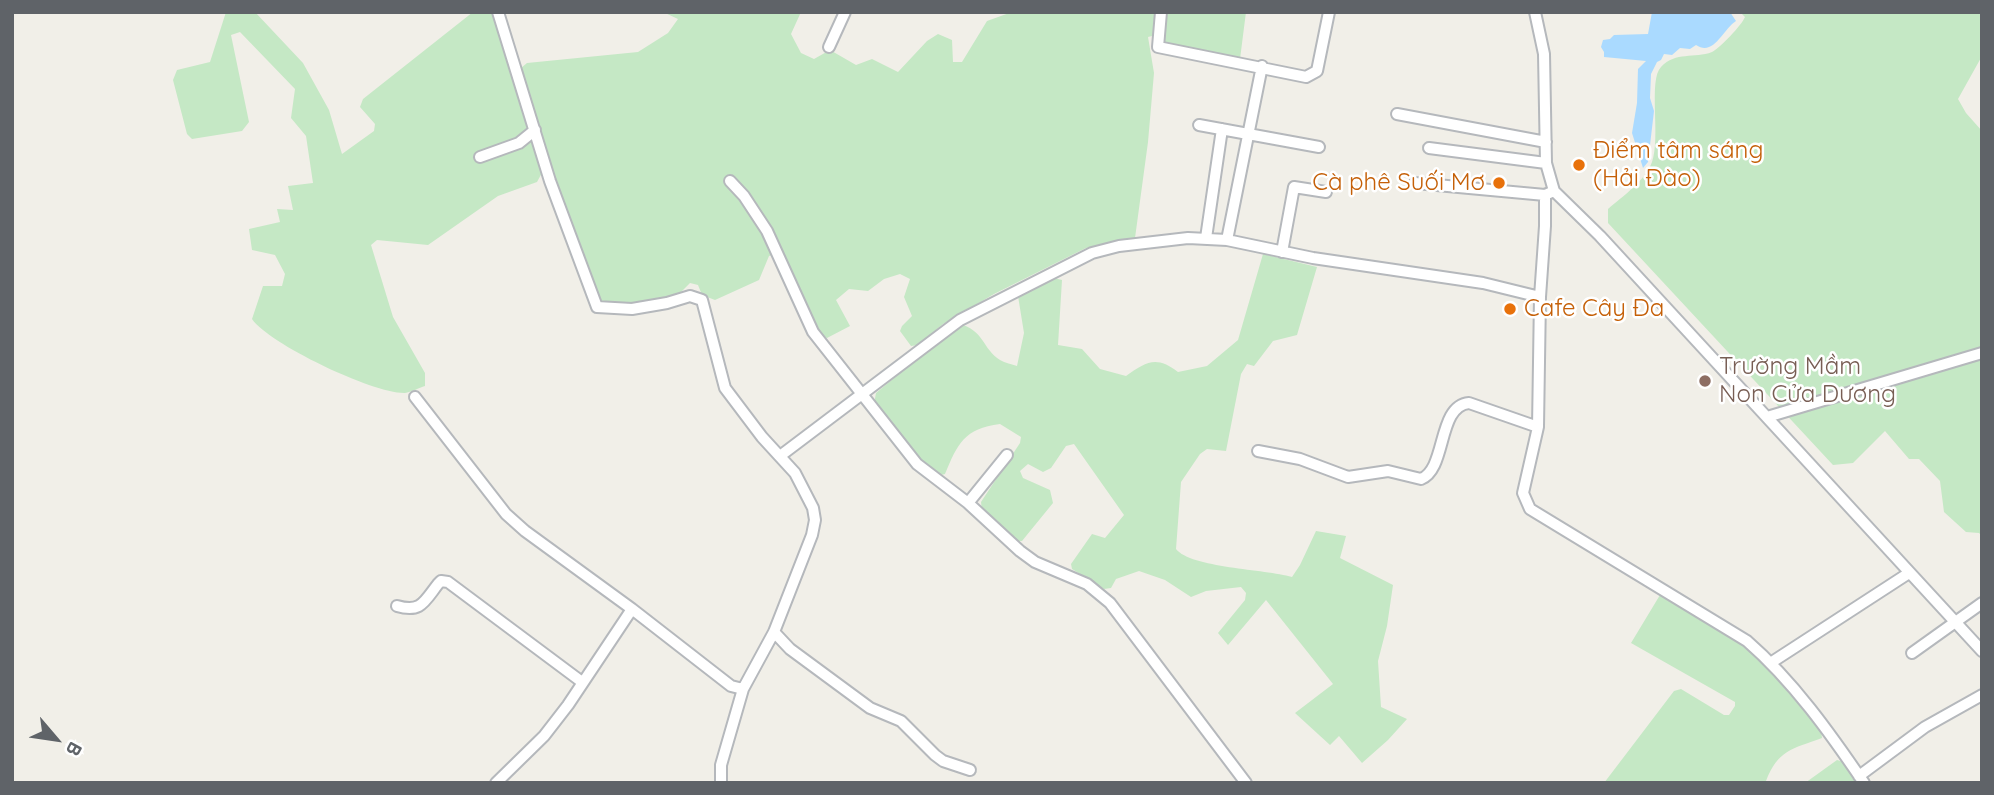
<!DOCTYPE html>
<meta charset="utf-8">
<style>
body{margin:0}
#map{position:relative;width:1994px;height:795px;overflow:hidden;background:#f1efe8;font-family:Quicksand,sans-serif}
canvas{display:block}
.frame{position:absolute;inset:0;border:14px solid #5f6368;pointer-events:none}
.north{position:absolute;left:21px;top:704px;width:70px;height:70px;-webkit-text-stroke:5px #fff;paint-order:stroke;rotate:119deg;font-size:19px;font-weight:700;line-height:28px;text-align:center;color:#5f6368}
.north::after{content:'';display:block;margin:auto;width:24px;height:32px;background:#5f6368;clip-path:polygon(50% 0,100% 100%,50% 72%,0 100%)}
</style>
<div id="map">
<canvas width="1994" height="795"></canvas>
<div class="frame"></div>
<div class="north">B</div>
</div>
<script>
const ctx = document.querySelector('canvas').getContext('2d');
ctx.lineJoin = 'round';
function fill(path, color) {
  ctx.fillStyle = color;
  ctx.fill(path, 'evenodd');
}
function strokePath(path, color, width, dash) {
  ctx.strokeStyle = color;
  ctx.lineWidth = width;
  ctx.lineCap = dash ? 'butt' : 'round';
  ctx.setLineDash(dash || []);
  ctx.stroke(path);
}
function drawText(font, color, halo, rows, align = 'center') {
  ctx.font = font + ' Quicksand,sans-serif';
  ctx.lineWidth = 5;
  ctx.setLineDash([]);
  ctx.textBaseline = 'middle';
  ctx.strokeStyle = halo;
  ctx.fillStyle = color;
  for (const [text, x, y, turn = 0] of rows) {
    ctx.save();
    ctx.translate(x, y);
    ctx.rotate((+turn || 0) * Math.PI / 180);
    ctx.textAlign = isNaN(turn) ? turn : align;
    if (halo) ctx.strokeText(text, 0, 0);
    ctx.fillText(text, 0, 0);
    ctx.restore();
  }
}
fill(new Path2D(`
 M 226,12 L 255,12 L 303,63 L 329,110 L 342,154 L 374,131 L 375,124 L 360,107 L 363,99 L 473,12 L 493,13 L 522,112 L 543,171 L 537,182 L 498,196 L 428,245 L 377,240 L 371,245 L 393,317 L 425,373 L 425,386 C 419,388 411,392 405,393 C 374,394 269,344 252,319 L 263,286 L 282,286 L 285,274 L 275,255 L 252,250 L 249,229 L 280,222 L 277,209 L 293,210 L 288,186 L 313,183 L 306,136 L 291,118 L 295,89 L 240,32 L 231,35 L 249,122 L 242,131 L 192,139 L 187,134 L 173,80 L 177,70 L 210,62 Z
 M 663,12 L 801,12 L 791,34 L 801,53 L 814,59 L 830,50 L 856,65 L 872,59 L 898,72 L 927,41 L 938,34 L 952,40 L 953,62 L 962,62 L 987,21 L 1012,12 L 1246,12 L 1240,59 L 1163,45 L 1152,36 L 1148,37 L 1154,73 L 1148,142 L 1135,238 L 1131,241 L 1086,248 L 994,294 L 943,324 L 918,345 L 911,346 L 900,331 L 902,326 L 912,316 L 904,297 L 910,279 L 900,274 L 884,279 L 868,291 L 849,289 L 836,300 L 850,326 L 827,338 L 820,336 L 778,253 L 769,256 L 759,280 L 715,300 L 702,295 L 698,285 L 690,283 L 678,295 L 648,303 L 600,305 L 552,179 L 521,68 L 527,63 L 638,52 L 668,33 L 678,19 Z
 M 1740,12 L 1982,12 L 1982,56 L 1958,99 L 1966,113 L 1982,131 L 1982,536 L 1979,533 L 1966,532 L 1944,512 L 1940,481 L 1919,459 L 1909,459 L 1885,431 L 1853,463 L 1833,465 L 1608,223 L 1608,209 C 1623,196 1645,181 1652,162 C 1661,137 1648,80 1661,67 C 1676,51 1694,59 1712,52 C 1721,47 1741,26 1745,17 Z
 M 1263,254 L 1317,267 L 1297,335 L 1273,341 L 1254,366 L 1247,364 L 1241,374 L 1226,451 L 1207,449 L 1200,454 L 1181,482 L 1176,549 C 1191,568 1265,569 1292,577 L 1300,565 L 1316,531 L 1346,536 L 1340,558 L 1393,585 L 1387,626 L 1378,661 L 1381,707 L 1407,719 L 1388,740 L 1362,763 L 1339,736 L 1330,745 L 1295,713 L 1333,684 L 1266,600 L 1228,645 L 1218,633 L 1245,600 L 1246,593 L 1241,587 L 1206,591 L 1191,597 L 1165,580 L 1139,571 L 1116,579 L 1111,588 L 1104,589 L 1072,569 L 1071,564 L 1092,534 L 1105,538 L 1124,515 L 1074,444 L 1066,446 L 1051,468 L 1043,472 L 1028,464 L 1020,471 L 1023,478 L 1050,490 L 1053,503 L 1022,541 L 1017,541 L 982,511 L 981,502 L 1020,443 L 1021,437 L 1000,424 C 964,429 958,443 945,474 L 941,475 L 917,457 L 874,404 L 876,393 L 919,357 L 963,325 C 985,333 982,348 1000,360 C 1005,363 1012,364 1017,366 L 1024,333 L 1018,296 L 1054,278 L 1062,280 L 1058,345 L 1082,349 L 1100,369 L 1126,376 C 1146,362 1156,355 1178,372 L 1207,366 L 1238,340 Z
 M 1663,594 L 1770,663 L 1821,730 L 1822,738 C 1792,749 1778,750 1766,781 L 1769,783 L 1604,783 L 1674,691 L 1681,689 L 1724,715 L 1729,715 L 1735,706 L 1735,702 L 1631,643 L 1660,595 Z
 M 1837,760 L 1844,762 L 1858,783 L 1805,783 Z`), '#c5e8c5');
fill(new Path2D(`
 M 1652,12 L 1730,12 L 1736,21 C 1723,29 1714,57 1696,45 L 1690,49 L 1680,48 L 1672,55 L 1664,54 L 1661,60 L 1657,62 L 1651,74 L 1650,98 L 1654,111 L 1648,162 L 1643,168 L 1632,133 L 1637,103 L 1638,69 L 1646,61 L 1604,57 L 1604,52 L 1601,47 L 1603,40 L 1610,39 L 1614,35 L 1648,34 Z`), '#aadaff');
const street = new Path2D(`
 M 498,12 L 550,181 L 597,307 L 632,309 L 667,303 L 690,296 L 702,300 L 725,388 L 762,437 L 795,473 L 813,508 L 815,520 L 812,535 L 774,632 L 743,689 L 721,765 L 721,783
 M 1161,12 L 1158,47 L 1306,77 L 1317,71 L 1329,12
 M 1535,12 L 1544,54 L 1546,163 L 1554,191 L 1600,236 L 1982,651
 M 829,47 L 845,12
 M 1397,114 L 1546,142
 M 1199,125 L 1319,147
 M 1429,148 L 1546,163
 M 480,157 L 519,143 L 535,130
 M 730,181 L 744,196 L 767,231 L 813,332 L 917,464 L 968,503 L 1020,551 L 1035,562 L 1087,584 L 1110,603 L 1246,783
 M 1415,183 L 1545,195
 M 1554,191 L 1545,195 L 1545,226 L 1540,297 L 1538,427 L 1523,493 L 1530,509 L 1747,641 C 1793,681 1830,733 1864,783
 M 1206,238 L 1222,129
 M 1227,240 L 1262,66
 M 1282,252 L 1294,187 L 1326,192
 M 415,397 L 506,514 L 525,531 L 632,609 L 731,686 L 743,689
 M 1767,417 L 1982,353
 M 1258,451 L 1300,459 L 1348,477 L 1388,471 L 1421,479 C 1447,469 1437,406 1469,403 L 1538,427
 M 780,456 L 960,320 L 1092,253 L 1119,246 L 1188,238 L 1227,240 L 1313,258 L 1483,283 L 1540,297
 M 968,503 L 1007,455
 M 397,606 C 421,613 424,602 438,584 L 441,581 L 448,582 L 582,682
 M 774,632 L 790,649 L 870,708 L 901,721 L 935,755 L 943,761 L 970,770
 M 1912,653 L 1982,603
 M 1772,662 L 1909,573
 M 1859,776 L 1925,727 L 1982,695
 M 496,783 L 544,736 L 568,705 L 632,609`);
strokePath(street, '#b5b8bc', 14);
strokePath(street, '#fff', 10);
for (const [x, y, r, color] of [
 [1579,165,7,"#e8710a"],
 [1499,183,7,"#e8710a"],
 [1510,309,7,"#e8710a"],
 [1705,381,7,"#8d6e63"]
]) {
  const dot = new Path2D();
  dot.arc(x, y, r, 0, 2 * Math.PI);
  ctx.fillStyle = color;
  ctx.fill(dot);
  strokePath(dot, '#fff', 2.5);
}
drawText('24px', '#c56008', '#fff', [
 ["Điểm tâm sáng",1593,151],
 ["(Hải Đào)",1593,179],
 ["Cà phê Suối Mơ",1485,183,"right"],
 ["Cafe Cây Đa",1524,309]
], 'left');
drawText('24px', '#785e54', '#fff', [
 ["Trường Mầm",1719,367],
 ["Non Cửa Dương",1719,395]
], 'left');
</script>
